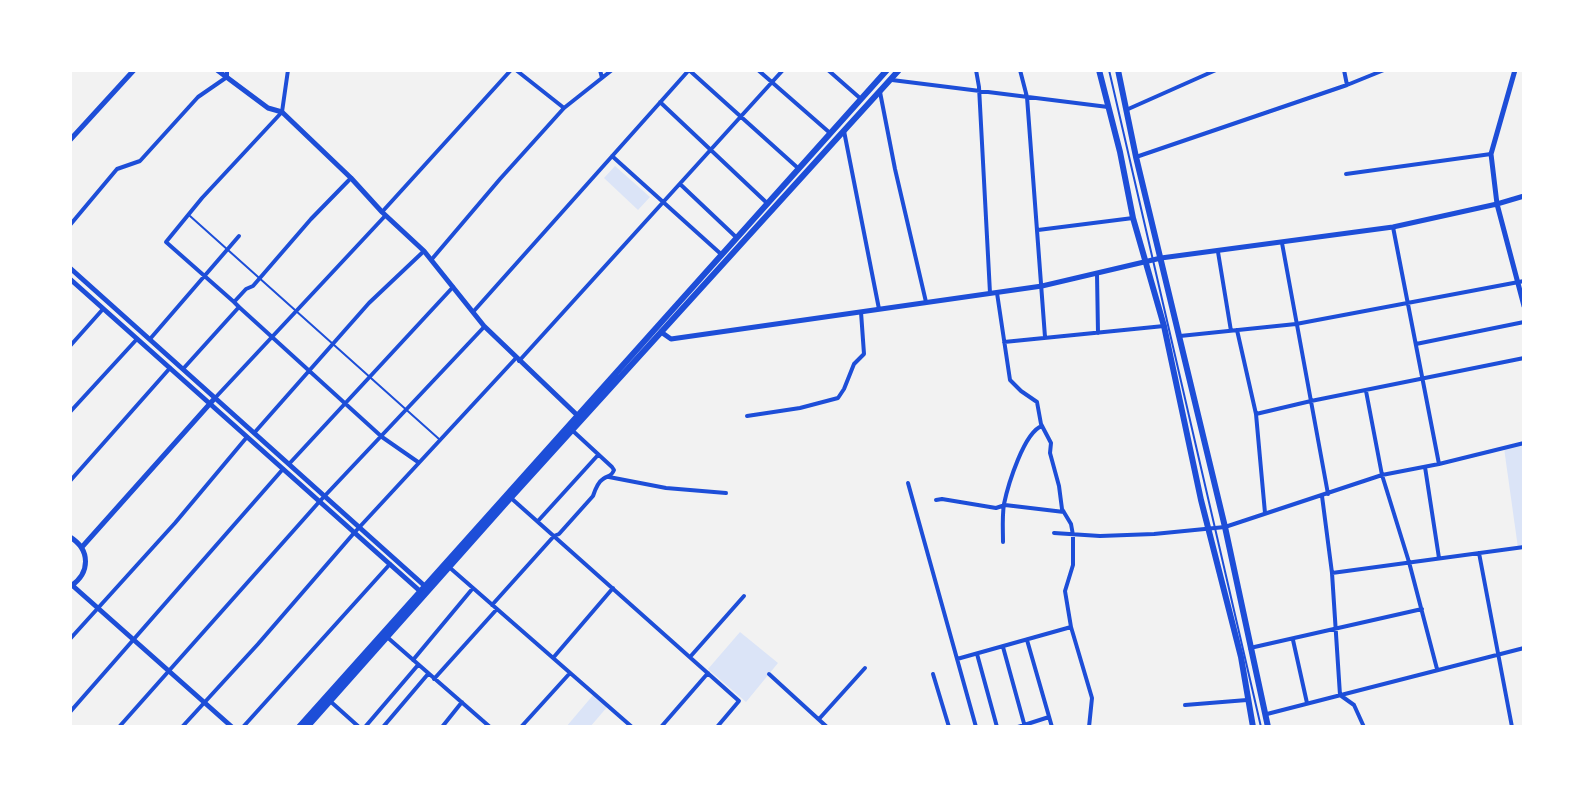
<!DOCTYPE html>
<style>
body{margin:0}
#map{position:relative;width:1594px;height:797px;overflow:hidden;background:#f2f2f2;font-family:"IBM Plex Sans",sans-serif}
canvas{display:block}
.frame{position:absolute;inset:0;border:72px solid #fff;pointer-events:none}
</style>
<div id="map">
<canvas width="1594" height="797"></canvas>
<div class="frame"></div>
</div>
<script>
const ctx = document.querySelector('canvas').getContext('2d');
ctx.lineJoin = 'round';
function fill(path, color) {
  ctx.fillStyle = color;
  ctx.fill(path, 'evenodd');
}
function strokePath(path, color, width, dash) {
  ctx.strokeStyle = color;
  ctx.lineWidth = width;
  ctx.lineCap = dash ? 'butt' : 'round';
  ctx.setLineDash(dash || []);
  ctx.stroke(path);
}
fill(new Path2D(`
 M 615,166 L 650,197 L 638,210 L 604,178 Z
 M 1524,443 L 1524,547 L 1518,548 L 1504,448 Z
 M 740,632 L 778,663 L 746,702 L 708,669 Z
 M 594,694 L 608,706 L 590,727 L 566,727 Z`), '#dbe4f7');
strokePath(new Path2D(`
 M 1109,70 L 1261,727
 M 190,216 L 439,439`), '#1d4ed8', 2);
strokePath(new Path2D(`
 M 516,70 L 564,108
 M 600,70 L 602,78
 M 689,70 L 799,169
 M 758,70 L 830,133
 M 828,70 L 861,99
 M 976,70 L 979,87 L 990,293
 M 1020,70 L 1027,97 L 1045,337
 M 1344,70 L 1347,85
 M 892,80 L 1108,107
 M 880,92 L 895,169 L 926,302
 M 660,102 L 768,204
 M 1126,110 L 1216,70
 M 844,131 L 879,309
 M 612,156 L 722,255
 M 1136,157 L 1347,85 L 1384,70
 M 1346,174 L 1491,154
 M 680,184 L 737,238
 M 382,212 L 511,70
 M 70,225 L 117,169 L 140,161 L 198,97 L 227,77 L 227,70
 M 1393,227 L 1439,464
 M 1038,230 L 1133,218
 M 1282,243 L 1328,494
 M 1218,252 L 1231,331
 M 432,259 L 500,179 L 564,108 L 612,70
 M 1097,274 L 1098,333
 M 997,293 L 1010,380 L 1021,391 L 1037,402 L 1041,424 L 1051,443 L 1050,453 L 1059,486 L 1062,509 L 1071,524 L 1073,535 L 1073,565 L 1065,591 L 1071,627 L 1092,698 L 1089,727
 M 234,302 L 166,242 L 202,198 L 282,112 L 288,70
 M 239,307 L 382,437 L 418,462
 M 473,312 L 689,70
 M 1237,330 L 1256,414 L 1311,401 L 1524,358
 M 1180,336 L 1296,324 L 1524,281
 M 150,339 L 239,236
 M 1004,342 L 1164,326
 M 1416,344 L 1524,322
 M 70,346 L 103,309
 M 519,361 L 783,70
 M 183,369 L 239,307 L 234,302 L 246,289 L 253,286 L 311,219 L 351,178
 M 1366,391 L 1382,475 L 1409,562 L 1437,669
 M 215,398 L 385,216
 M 70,412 L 137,339
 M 1256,414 L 1265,513
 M 747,416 L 800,408 L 838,398 L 844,389 L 854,364 L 864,354 L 861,312
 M 255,432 L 369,303 L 424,251
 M 289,464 L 453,287
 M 1425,467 L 1439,558
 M 609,477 L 666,488 L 726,493
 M 70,481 L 170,368
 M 908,483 L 976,727
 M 1322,496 L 1332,573 L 1340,695 L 1354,705 L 1364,727
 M 511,498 L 739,701 L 717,727
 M 936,500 L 942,499 L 996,508 L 1005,505 L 1064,512
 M 538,521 L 598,455
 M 1054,533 L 1100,536 L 1154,534 L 1225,527 L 1382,475 L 1439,464 L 1524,443
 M 1003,542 C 1003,530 1002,516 1004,504 C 1008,485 1024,432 1042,426
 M 1479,553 L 1512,727
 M 449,567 L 632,727
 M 1332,573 L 1524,547
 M 492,605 L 554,536 L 559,534 L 593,496 C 595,490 598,482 603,479 C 609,475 611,477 614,470 L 612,467 L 573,431
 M 387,637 L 490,727
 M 70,639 L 175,523 L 247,437
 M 1027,640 L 1052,727
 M 1293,640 L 1307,703
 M 1003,647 L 1025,727
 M 1250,648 L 1422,609
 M 977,654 L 997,727
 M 690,657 L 744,596
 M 553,658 L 613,588
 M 957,659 L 1071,627
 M 413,660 L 473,588
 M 769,674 L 827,727
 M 933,674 L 949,727
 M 434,679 L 497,609
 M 330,701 L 359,727
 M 1185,705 L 1247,700
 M 70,712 L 283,469
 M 1267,714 L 1524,648
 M 819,719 L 865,668
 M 119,727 L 319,502 L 484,327
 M 182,727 L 258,644 L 354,533 L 516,358
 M 243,727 L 390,564
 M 365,727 L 418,665
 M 383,727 L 428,674
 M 442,727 L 462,702
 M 521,727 L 570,673
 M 661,727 L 708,673
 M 1018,727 L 1049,717`), '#1d4ed8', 4);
strokePath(new Path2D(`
 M 217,70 L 268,108 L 282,112 L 351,178 L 382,212 L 424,251 L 484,326 L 577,415
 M 1515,70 L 1491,154 L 1497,204 L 1524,306
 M 70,140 L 134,70
 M 70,268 L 427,588
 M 70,279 L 421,592
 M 661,332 L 671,339 L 1042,286 L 1161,258 L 1393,227 L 1497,204 L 1524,196
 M 70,537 C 91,550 90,573 71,586
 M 82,547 L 215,398
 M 73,586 L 232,727`), '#1d4ed8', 5);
strokePath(new Path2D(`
 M 1099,70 L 1120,152 L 1133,218 L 1164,326 L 1201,500 L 1241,657 L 1253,727
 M 1118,70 L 1136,157 L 1225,527 L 1268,727`), '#1d4ed8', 6);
strokePath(new Path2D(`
 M 299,727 L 887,70
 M 307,727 L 506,503 L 899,70`), '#1d4ed8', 6);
</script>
